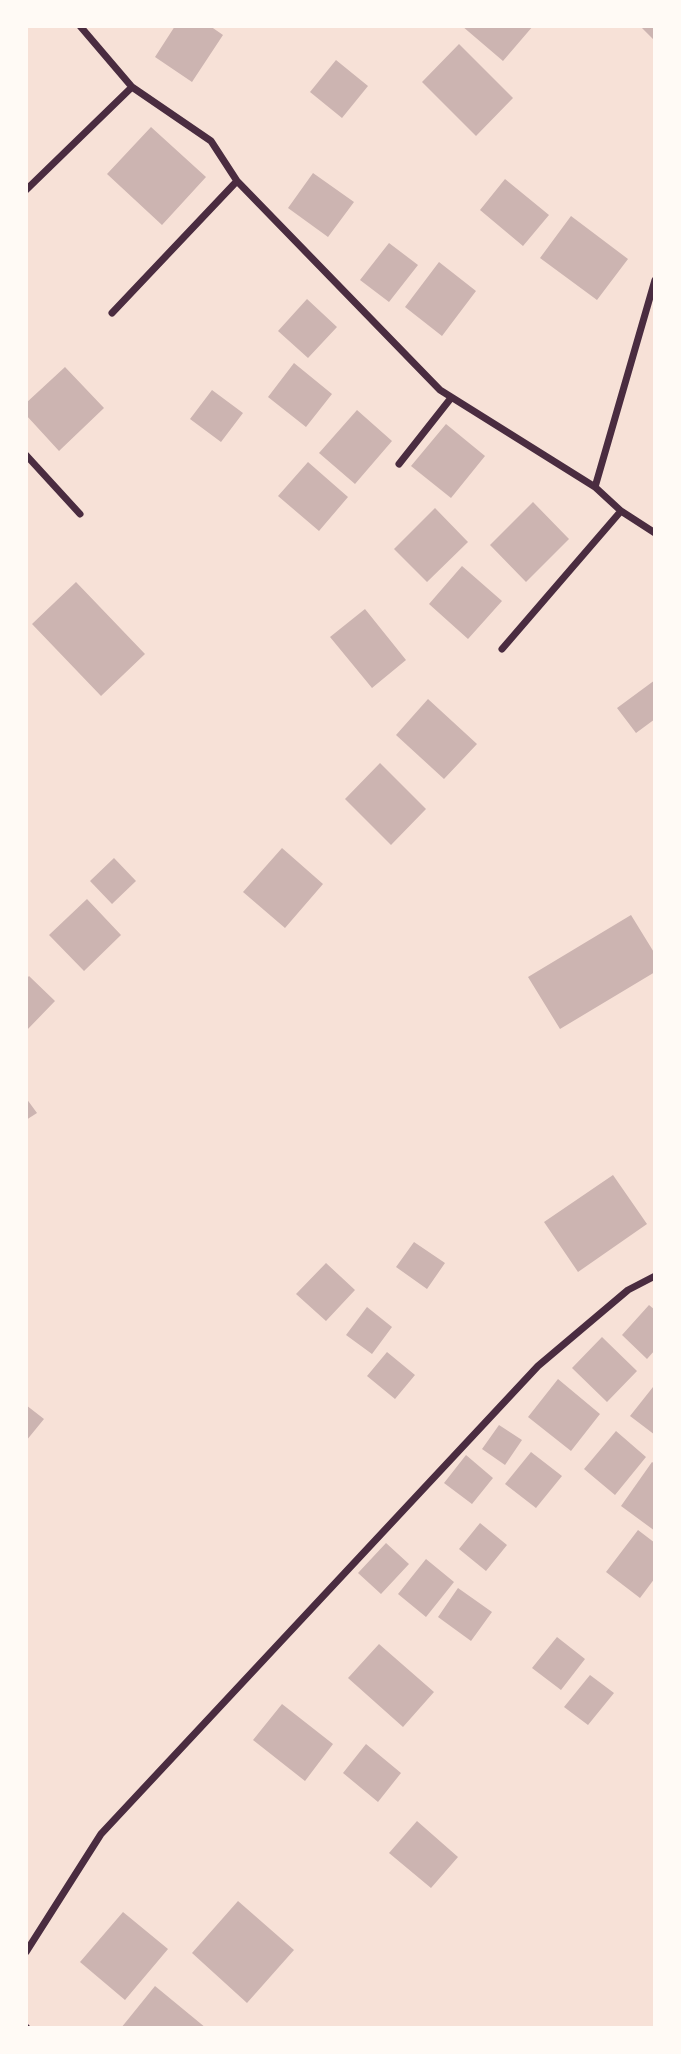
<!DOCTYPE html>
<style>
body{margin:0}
#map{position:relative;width:681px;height:2054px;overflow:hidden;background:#f7e1d7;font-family:"Noto Sans",sans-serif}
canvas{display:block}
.frame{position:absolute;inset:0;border:28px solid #fffaf5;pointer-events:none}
</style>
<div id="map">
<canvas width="681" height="2054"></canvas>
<div class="frame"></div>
</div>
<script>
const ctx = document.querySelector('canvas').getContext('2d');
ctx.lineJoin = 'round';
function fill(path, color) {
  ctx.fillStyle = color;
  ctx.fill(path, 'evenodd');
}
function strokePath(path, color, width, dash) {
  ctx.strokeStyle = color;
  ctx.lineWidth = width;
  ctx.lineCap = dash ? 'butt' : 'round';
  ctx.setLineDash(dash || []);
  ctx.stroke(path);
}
fill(new Path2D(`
 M 175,26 L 210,26 L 223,35 L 192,82 L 155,57 Z
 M 462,26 L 533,26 L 503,61 Z
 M 644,26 L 655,26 L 655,41 L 642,28 Z
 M 459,44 L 513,98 L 476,136 L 422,82 Z
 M 336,60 L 368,86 L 342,118 L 310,92 Z
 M 151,127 L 206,177 L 162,225 L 107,174 Z
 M 313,173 L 354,202 L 328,237 L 288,208 Z
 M 505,179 L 549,215 L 523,246 L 480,210 Z
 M 571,216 L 628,259 L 597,300 L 540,258 Z
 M 389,243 L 418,265 L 389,302 L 360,280 Z
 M 439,262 L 476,291 L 442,336 L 405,307 Z
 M 307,299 L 337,327 L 308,358 L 278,331 Z
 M 294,363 L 332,394 L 306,427 L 268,397 Z
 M 65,367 L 104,408 L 59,451 L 26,415 L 26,403 Z
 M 212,390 L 243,413 L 221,442 L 190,419 Z
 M 357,410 L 392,441 L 355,484 L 319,453 Z
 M 446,424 L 485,456 L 451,498 L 411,466 Z
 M 308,462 L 348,497 L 319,531 L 278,496 Z
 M 533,502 L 569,539 L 526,582 L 490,545 Z
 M 435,508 L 468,542 L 427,582 L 394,549 Z
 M 462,566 L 502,601 L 468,639 L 429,604 Z
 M 76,582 L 145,654 L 101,696 L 32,624 Z
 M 365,609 L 406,660 L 372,688 L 330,637 Z
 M 655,680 L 655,719 L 636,733 L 617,708 Z
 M 428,699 L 477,744 L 444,779 L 396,735 Z
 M 380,763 L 426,809 L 391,845 L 345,799 Z
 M 282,848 L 323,884 L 285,928 L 243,892 Z
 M 114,858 L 136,881 L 112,904 L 90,881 Z
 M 87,899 L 121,935 L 84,971 L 49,935 Z
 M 631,915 L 655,954 L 655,972 L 560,1029 L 528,977 Z
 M 29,976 L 55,1001 L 26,1031 L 26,979 Z
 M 26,1098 L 37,1113 L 26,1120 Z
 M 613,1175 L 647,1224 L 578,1272 L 544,1222 Z
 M 414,1242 L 445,1263 L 427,1289 L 396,1267 Z
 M 326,1263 L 355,1290 L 326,1321 L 296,1294 Z
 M 649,1305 L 655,1310 L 655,1350 L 647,1359 L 622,1335 Z
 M 367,1307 L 392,1327 L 372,1354 L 346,1335 Z
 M 602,1337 L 637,1371 L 607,1402 L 572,1368 Z
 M 387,1352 L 415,1375 L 395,1399 L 367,1376 Z
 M 558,1379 L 600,1414 L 571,1451 L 528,1417 Z
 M 653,1387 L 655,1388 L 655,1435 L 630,1416 Z
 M 26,1405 L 44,1419 L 26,1441 Z
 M 499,1425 L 522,1440 L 505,1465 L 482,1449 Z
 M 616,1431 L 646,1457 L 615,1495 L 584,1469 Z
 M 531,1452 L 562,1476 L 536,1508 L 505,1484 Z
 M 466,1455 L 493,1478 L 472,1504 L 444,1483 Z
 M 652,1462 L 655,1464 L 655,1531 L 621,1506 Z
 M 480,1523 L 507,1545 L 486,1571 L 459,1549 Z
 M 638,1530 L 655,1543 L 655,1578 L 640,1598 L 606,1572 Z
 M 386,1543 L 409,1564 L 381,1594 L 358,1573 Z
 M 426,1559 L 454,1582 L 426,1617 L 398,1594 Z
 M 458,1588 L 492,1612 L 471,1641 L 438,1617 Z
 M 557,1637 L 585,1659 L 561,1690 L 532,1668 Z
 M 379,1644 L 434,1692 L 403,1727 L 348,1678 Z
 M 590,1675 L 614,1693 L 588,1725 L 564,1707 Z
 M 282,1704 L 333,1744 L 305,1781 L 253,1740 Z
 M 366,1744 L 401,1773 L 378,1802 L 343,1773 Z
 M 417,1821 L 458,1857 L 431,1888 L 389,1853 Z
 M 238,1901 L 294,1950 L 247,2003 L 192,1953 Z
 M 123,1912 L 168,1949 L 125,2000 L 80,1962 Z
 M 155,1986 L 206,2028 L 121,2028 Z`), '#ccb4b1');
strokePath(new Path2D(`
 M 80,26 L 132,87
 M 26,190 L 132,87 L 211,141 L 237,181 L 440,390 L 595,487 L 621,511 L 655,533
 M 112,313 L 237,181
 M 26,455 L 80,514
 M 399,464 L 451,398
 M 595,487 L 655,280
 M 502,649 L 621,511
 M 26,1952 L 101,1834 L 538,1366 L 628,1290 L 655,1276
 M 26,2027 L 27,2028`), '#4a2c40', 7);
</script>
